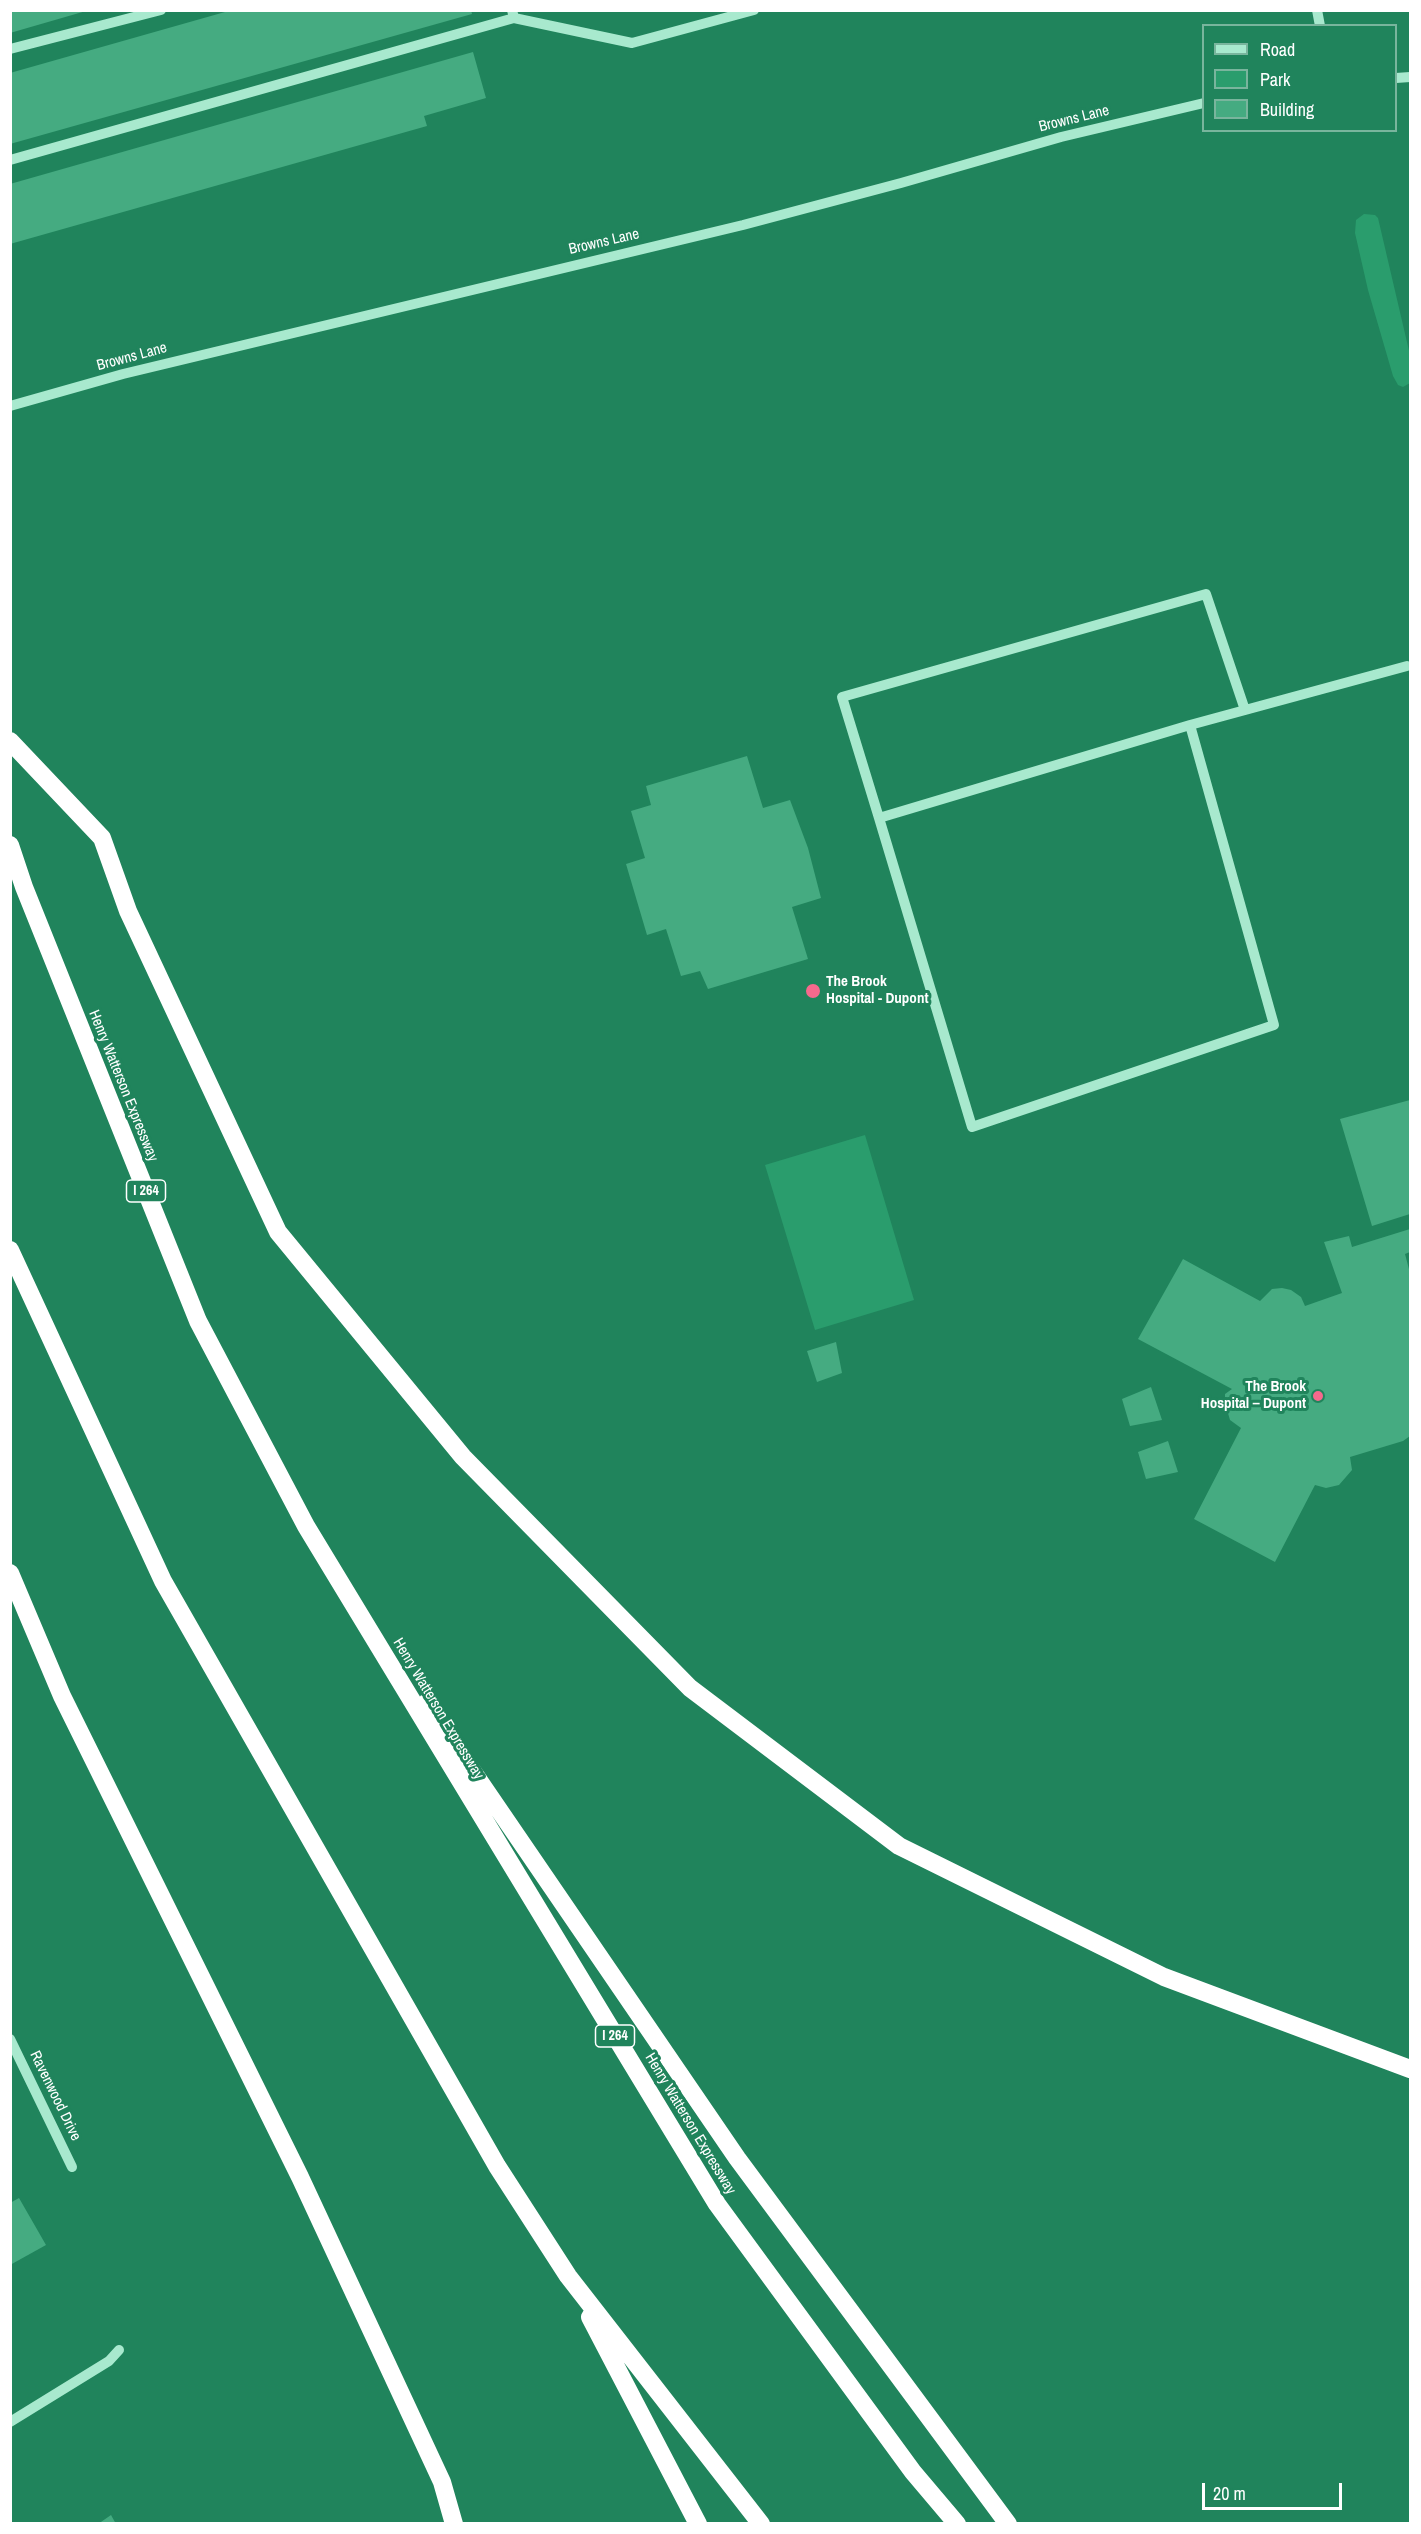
<!DOCTYPE html>
<meta charset="utf-8">
<style>
body{margin:0}
#map{position:relative;width:1421px;height:2534px;overflow:hidden;background:#20845c;font-family:"Archivo Narrow",sans-serif}
canvas{display:block}
.frame{position:absolute;inset:0;border:12px solid #fff;pointer-events:none}
.legend{position:absolute;left:1202px;top:24px;width:195px;height:108px;box-sizing:border-box;background:#20845c;border:2px solid #79b59d;margin:0;padding:8px 10px;list-style:none;font-size:18px;color:#fff}
.legend li{display:flex;align-items:center;gap:12px;height:30px}
.legend b{width:30px;border:2px solid #79b59d}
.scale{position:absolute;left:1202px;top:2483px;width:140px;height:27px;box-sizing:border-box;border:3px solid #fff;border-top:0;padding-left:8px;font-size:18px;line-height:21px;white-space:nowrap;color:#fff;-webkit-text-stroke:4px #20845c;paint-order:stroke}
</style>
<div id="map">
<canvas width="1421" height="2534"></canvas>
<div class="frame"></div>
<ul class="legend">
<li><b style="height:8px;background:#a8e9ce"></b>Road</li>
<li><b style="height:16px;background:#2a9d6d"></b>Park</li>
<li><b style="height:16px;background:#45ab81"></b>Building</li>
</ul>
<div class="scale">20 m</div>
</div>
<script>
const ctx = document.querySelector('canvas').getContext('2d');
ctx.lineJoin = 'round';
function fill(path, color) {
  ctx.fillStyle = color;
  ctx.fill(path, 'evenodd');
}
function strokePath(path, color, width, dash) {
  ctx.strokeStyle = color;
  ctx.lineWidth = width;
  ctx.lineCap = dash ? 'butt' : 'round';
  ctx.setLineDash(dash || []);
  ctx.stroke(path);
}
function drawText(font, color, halo, rows, align = 'center') {
  ctx.font = font + ' "Archivo Narrow",sans-serif';
  ctx.lineWidth = 6;
  ctx.setLineDash([]);
  ctx.textBaseline = 'middle';
  ctx.strokeStyle = halo;
  ctx.fillStyle = color;
  for (const [text, x, y, turn = 0] of rows) {
    ctx.save();
    ctx.translate(x, y);
    ctx.rotate((+turn || 0) * Math.PI / 180);
    ctx.textAlign = isNaN(turn) ? turn : align;
    if (halo) ctx.strokeText(text, 0, 0);
    ctx.fillText(text, 0, 0);
    ctx.restore();
  }
}
fill(new Path2D(`
 M 1364,214 L 1375,215 L 1378,218 L 1410,355 L 1410,383 L 1403,387 L 1398,385 L 1393,376 L 1368,290 L 1355,233 L 1356,220 Z
 M 865,1135 L 914,1300 L 815,1330 L 765,1165 Z`), '#2a9d6d');
fill(new Path2D(`
 M 10,10 L 86,10 L 86,11 L 10,33 Z
 M 232,10 L 471,10 L 472,14 L 10,144 L 10,73 Z
 M 473,52 L 486,98 L 424,116 L 427,126 L 10,244 L 10,184 Z
 M 747,756 L 763,808 L 790,800 L 808,848 L 821,898 L 792,907 L 808,959 L 708,989 L 700,971 L 681,976 L 666,929 L 647,935 L 626,864 L 645,858 L 631,811 L 651,805 L 646,786 Z
 M 1410,1100 L 1410,1214 L 1372,1226 L 1340,1119 Z
 M 1410,1229 L 1410,1252 L 1405,1254 L 1410,1273 L 1410,1436 L 1403,1441 L 1350,1457 L 1352,1470 L 1339,1485 L 1326,1488 L 1315,1485 L 1275,1562 L 1194,1519 L 1241,1428 L 1230,1420 L 1225,1403 L 1225,1394 L 1232,1389 L 1138,1339 L 1183,1259 L 1260,1301 L 1272,1289 L 1282,1288 L 1291,1290 L 1301,1297 L 1305,1306 L 1342,1293 L 1324,1242 L 1349,1236 L 1352,1247 Z
 M 836,1342 L 842,1373 L 817,1382 L 807,1351 Z
 M 1151,1387 L 1162,1420 L 1130,1426 L 1122,1399 Z
 M 1168,1441 L 1178,1472 L 1146,1479 L 1138,1452 Z
 M 19,2198 L 46,2245 L 10,2265 L 10,2203 Z
 M 111,2515 L 116,2524 L 98,2524 Z`), '#45ab81');
strokePath(new Path2D(`
 M 512,10 L 514,18 L 632,43 L 754,10
 M 1317,10 L 1320,26
 M 10,49 L 161,10
 M 1396,78 L 1410,77
 M 10,160 L 514,18
 M 10,406 L 123,374 L 743,225 L 901,183 L 1061,137 L 1204,103
 M 1190,725 L 1274,1025 L 972,1127 L 879,818 L 1190,725 L 1407,666
 M 879,818 L 842,697 L 1206,594 L 1245,710
 M 10,2039 L 72,2167
 M 10,2422 L 109,2361 L 119,2350`), '#a8e9ce', 10);
strokePath(new Path2D(`
 M 10,741 L 102,838 L 128,911 L 278,1232 L 463,1457 L 690,1688 L 899,1846 L 1164,1977 L 1410,2069
 M 10,845 L 24,887 L 198,1321 L 306,1526 L 717,2204 L 913,2472 L 957,2524
 M 10,1250 L 163,1581 L 497,2166 L 568,2276 L 761,2524
 M 10,1573 L 62,1696 L 300,2177 L 442,2482 L 454,2524
 M 426,1703 L 737,2158 L 1008,2524
 M 590,2317 L 698,2524`), '#fff', 18);
for (const [x, y, r, color] of [
 [813,991,8,"#f6698d"],
 [1318,1396,6,"#f6698d"]
]) {
  const dot = new Path2D();
  dot.arc(x, y, r, 0, 2 * Math.PI);
  ctx.fillStyle = color;
  ctx.fill(dot);
  strokePath(dot, '#20845c', 2);
}
for (const [x, y, w] of [
 [146,1191,39],
 [615,2036,39]
]) {
  const box = new Path2D();
  box.roundRect(x - w / 2, y - 11, w, 22, 4.5);
  ctx.fillStyle = '#20845c';
  ctx.fill(box);
  strokePath(box, '#fff', 1.5);
}
drawText('bold 14px', '#fff', null, [
 ["I 264",146,1191],
 ["I 264",615,2036]
]);
drawText('15px', '#fff', '#20845c', [
 ["Browns Lane",1074,119,-14],
 ["Browns Lane",604,242,-13],
 ["Browns Lane",132,357,-15],
 ["Henry Watterson Expressway",123,1086,68],
 ["Henry Watterson Expressway",438,1709,59],
 ["Ravenwood Drive",55,2096,64],
 ["Henry Watterson Expressway",690,2124,59]
]);
drawText('bold 15px', '#fff', '#20845c', [
 ["The Brook",826,982],
 ["Hospital - Dupont",826,999],
 ["The Brook",1306,1387,"right"],
 ["Hospital – Dupont",1306,1404,"right"]
], 'left');
</script>
